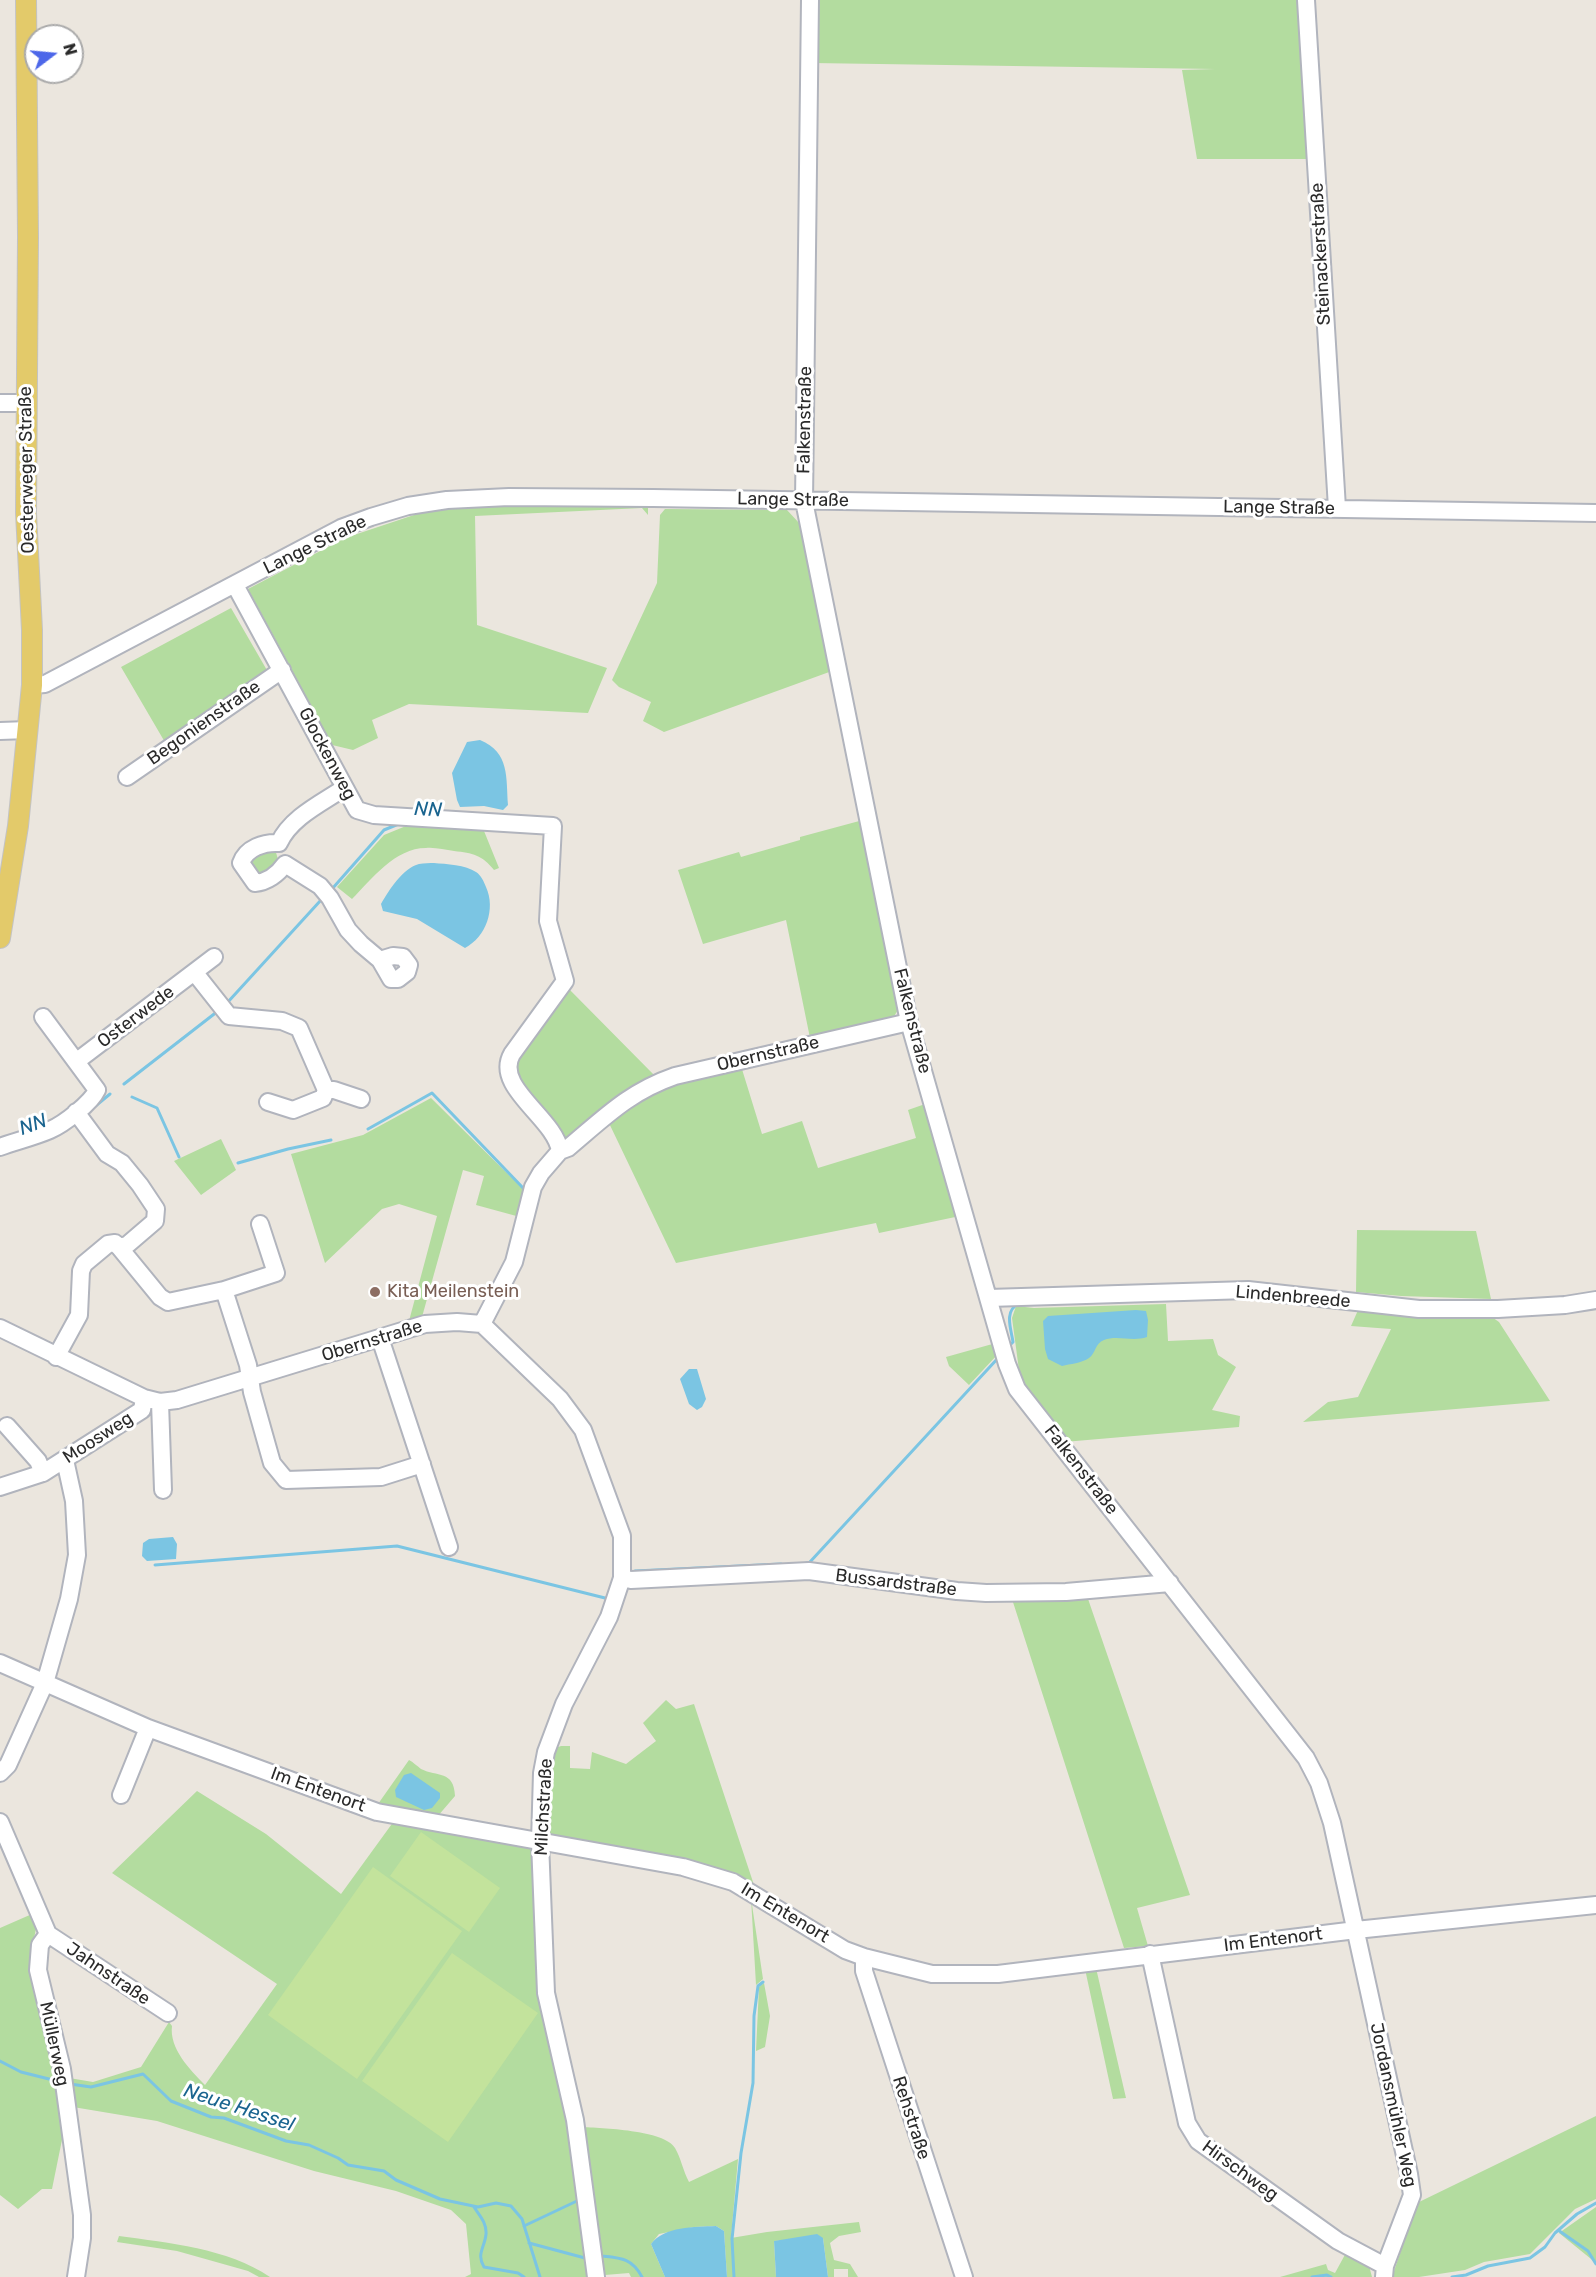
<!DOCTYPE html>
<meta charset="utf-8">
<style>
body{margin:0}
#map{position:relative;width:1596px;height:2277px;overflow:hidden;background:#ebe6de;font-family:Rubik,sans-serif}
canvas{display:block}
.north{position:absolute;left:24px;top:24px;width:60px;height:60px;box-sizing:border-box;background:#fff;border:2px solid #aaa;border-radius:50%;rotate:74deg;font-size:16px;font-weight:700;line-height:24px;text-align:center;color:#2a2a2a}
.north::after{content:'';display:block;margin:auto;width:21px;height:27px;background:#4d67e9;clip-path:polygon(50% 0,100% 100%,50% 72%,0 100%)}
</style>
<div id="map">
<canvas width="1596" height="2277"></canvas>
<div class="north">N</div>
</div>
<script>
const ctx = document.querySelector('canvas').getContext('2d');
ctx.lineJoin = 'round';
function fill(path, color) {
  ctx.fillStyle = color;
  ctx.fill(path, 'evenodd');
}
function strokePath(path, color, width, dash) {
  ctx.strokeStyle = color;
  ctx.lineWidth = width;
  ctx.lineCap = dash ? 'butt' : 'round';
  ctx.setLineDash(dash || []);
  ctx.stroke(path);
}
function drawText(font, color, halo, rows, align = 'center') {
  ctx.font = font + ' Rubik,sans-serif';
  ctx.lineWidth = 6;
  ctx.setLineDash([]);
  ctx.textBaseline = 'middle';
  ctx.strokeStyle = halo;
  ctx.fillStyle = color;
  for (const [text, x, y, turn = 0] of rows) {
    ctx.save();
    ctx.translate(x, y);
    ctx.rotate((+turn || 0) * Math.PI / 180);
    ctx.textAlign = isNaN(turn) ? turn : align;
    if (halo) ctx.strokeText(text, 0, 0);
    ctx.fillText(text, 0, 0);
    ctx.restore();
  }
}
fill(new Path2D(`
 M 813,0 L 1302,0 L 1309,159 L 1197,159 L 1182,70 L 1215,69 L 812,63 Z
 M 643,502 L 648,508 L 648,515 L 642,508 L 475,516 L 477,625 L 607,668 L 588,713 L 409,704 L 372,720 L 378,738 L 353,750 L 328,744 L 299,683 L 248,589 L 345,538 L 444,505 Z
 M 665,509 L 787,510 L 800,524 L 832,671 L 664,732 L 643,721 L 651,702 L 619,687 L 612,680 L 657,583 L 660,515 Z
 M 231,608 L 268,672 L 166,744 L 121,667 Z
 M 863,820 L 901,1005 L 893,1018 L 810,1038 L 786,920 L 703,944 L 678,870 L 739,852 L 741,857 L 800,840 L 800,837 Z
 M 406,826 L 484,831 L 499,868 L 494,870 C 482,855 473,853 454,851 C 445,850 435,847 426,848 C 395,848 372,879 352,899 L 337,887 L 384,835 Z
 M 258,849 L 275,849 L 279,863 L 263,877 L 247,867 Z
 M 568,988 L 656,1077 L 572,1137 L 563,1137 L 514,1079 L 513,1063 Z
 M 741,1066 L 762,1134 L 802,1121 L 818,1168 L 916,1138 L 908,1110 L 928,1103 L 960,1216 L 879,1233 L 876,1223 L 676,1263 L 608,1121 L 655,1089 Z
 M 431,1098 L 527,1193 L 520,1217 L 476,1205 L 484,1176 L 463,1170 L 422,1317 L 409,1321 L 437,1216 L 399,1204 L 382,1209 L 325,1263 L 291,1154 L 363,1135 Z
 M 221,1139 L 236,1170 L 201,1195 L 174,1161 Z
 M 1357,1230 L 1476,1231 L 1491,1299 L 1401,1296 L 1356,1292 Z
 M 1166,1304 L 1168,1341 L 1213,1339 L 1218,1355 L 1236,1367 L 1212,1410 L 1240,1416 L 1239,1427 L 1064,1442 L 1021,1385 L 1012,1318 L 1016,1306 L 1034,1308 Z
 M 1359,1308 L 1489,1315 L 1499,1322 L 1550,1401 L 1303,1422 L 1328,1402 L 1358,1397 L 1391,1329 L 1351,1326 Z
 M 996,1343 L 998,1354 L 969,1385 L 949,1366 L 946,1357 Z
 M 1087,1596 L 1190,1895 L 1137,1908 L 1148,1946 L 1124,1948 L 1012,1599 Z
 M 666,1700 L 676,1709 L 694,1704 L 754,1885 L 555,1839 L 546,1828 L 548,1767 L 553,1749 L 561,1746 L 570,1746 L 570,1768 L 590,1769 L 592,1752 L 626,1764 L 656,1741 L 643,1723 Z
 M 409,1760 C 413,1762 417,1766 421,1769 C 437,1777 454,1770 455,1796 L 437,1817 L 378,1804 Z
 M 197,1791 L 266,1834 L 341,1894 L 394,1821 L 529,1847 L 537,1859 L 591,2277 L 465,2277 L 471,2274 L 466,2224 L 451,2210 L 396,2191 L 314,2171 L 157,2121 L 73,2107 L 69,2078 L 93,2082 L 141,2067 L 169,2022 L 172,2026 C 169,2048 190,2070 205,2085 L 277,1984 L 112,1873 Z
 M 751,1898 L 763,1979 L 756,1985 Z
 M 32,1914 L 37,1924 L 32,1948 L 58,2069 L 65,2125 L 52,2189 L 42,2189 L 18,2209 L 0,2195 L 0,1928 Z
 M 1096,1968 L 1126,2098 L 1113,2099 L 1085,1969 Z
 M 764,1983 L 770,2016 L 765,2047 L 756,2051 L 759,1987 Z
 M 1596,2116 L 1596,2199 L 1575,2209 L 1530,2254 L 1484,2262 L 1465,2270 L 1419,2277 L 1392,2277 L 1417,2203 Z
 M 581,2127 C 601,2128 665,2130 675,2148 C 681,2158 683,2171 689,2182 L 738,2159 L 731,2238 L 767,2232 L 859,2222 L 861,2232 L 839,2236 L 830,2243 L 834,2260 L 850,2264 L 858,2277 L 848,2277 L 848,2269 L 834,2269 L 834,2277 L 828,2277 L 823,2238 L 774,2241 L 776,2277 L 727,2277 L 724,2231 L 716,2226 L 694,2227 L 659,2234 L 651,2244 L 665,2277 L 631,2277 L 629,2273 L 605,2275 L 605,2277 L 601,2277 Z
 M 1596,2207 L 1596,2263 L 1559,2233 Z
 M 119,2236 C 169,2243 227,2248 270,2277 L 259,2277 L 248,2271 L 177,2251 L 117,2242 Z
 M 1347,2251 L 1368,2262 L 1372,2277 L 1280,2277 L 1326,2264 L 1328,2270 L 1335,2273 Z`), '#b3dc9f');
fill(new Path2D(`
 M 421,1832 L 500,1888 L 469,1932 L 390,1876 Z
 M 373,1867 L 462,1931 L 357,2079 L 268,2015 Z
 M 452,1953 L 538,2013 L 448,2142 L 362,2081 Z`), '#c3e39c');
fill(new Path2D(`
 M 480,740 C 510,752 506,778 508,805 L 503,810 L 484,806 L 460,807 L 457,800 L 452,773 L 467,742 Z
 M 434,863 C 446,864 466,865 476,872 C 481,875 484,882 486,887 C 496,909 486,937 465,948 L 417,919 L 383,911 L 381,904 C 389,890 403,868 419,864 C 424,863 430,863 434,863 Z
 M 1136,1310 L 1146,1311 L 1148,1320 L 1147,1337 C 1133,1342 1117,1335 1104,1340 C 1095,1343 1096,1353 1089,1358 C 1082,1363 1070,1364 1062,1366 L 1048,1359 L 1045,1349 L 1043,1321 L 1048,1316 Z
 M 689,1369 L 697,1369 L 706,1399 L 702,1407 L 697,1410 L 689,1404 L 680,1379 Z
 M 173,1537 L 177,1544 L 176,1559 L 147,1561 L 142,1556 L 143,1543 L 149,1539 Z
 M 411,1773 L 440,1793 L 440,1798 L 432,1808 L 424,1810 L 396,1797 L 395,1790 L 404,1775 Z
 M 716,2226 L 724,2231 L 727,2277 L 665,2277 L 651,2244 C 665,2226 694,2227 716,2226 Z
 M 817,2234 L 823,2238 L 828,2277 L 776,2277 L 774,2241 Z`), '#7bc5e3');
strokePath(new Path2D(`
 M 332,889 L 384,830 L 401,823
 M 227,1003 L 321,900
 M 124,1084 L 218,1011
 M 132,1097 L 157,1108 L 179,1157
 M 93,1108 L 110,1094
 M 368,1129 L 432,1093 L 525,1190
 M 238,1163 L 288,1149 L 331,1140
 M 1009,1346 L 1013,1342 C 1011,1329 1004,1311 1018,1304
 M 806,1563 L 809,1563 L 999,1357
 M 155,1565 L 397,1546 L 609,1599
 M 635,1571 L 781,1564
 M 0,2061 L 21,2072 L 57,2081
 M 70,2084 L 91,2087 L 143,2074 L 171,2101 L 211,2117 L 224,2118 L 286,2141 L 309,2145 L 338,2158 L 348,2165 L 384,2171 L 396,2180 L 440,2199 L 478,2207 L 496,2203 L 511,2206 L 522,2219 L 540,2277
 M 474,2207 C 479,2215 487,2223 486,2234 C 485,2247 476,2254 484,2267 L 518,2273 L 524,2277
 M 524,2226 L 579,2200
 M 1558,2230 L 1588,2251 L 1596,2264
 M 529,2243 L 585,2258
 M 601,2256 C 621,2258 632,2258 642,2277
 M 734,2277 L 732,2239 L 741,2153 L 753,2083 L 754,2016 L 758,1986 L 763,1982
 M 1312,2277 L 1327,2275 L 1331,2277
 M 1452,2277 L 1466,2275 L 1488,2266 L 1530,2258 L 1545,2247 L 1555,2233 L 1577,2214 L 1596,2203`), '#7bc5e3', 3);
const minor = new Path2D(`
 M 810,0 L 804,501 L 909,1022 L 1007,1364 L 1017,1389 L 1306,1758 L 1319,1783 L 1332,1823 L 1409,2174 L 1412,2195 L 1385,2266 L 1384,2277
 M 1306,0 L 1337,508
 M 0,403 L 26,403
 M 235,585 L 357,810 L 374,815 L 553,826 L 548,921 L 565,981 L 512,1054 C 493,1087 555,1118 560,1151
 M 32,685 L 45,684 L 341,528 L 371,517 L 408,506 L 447,500 L 509,497 L 653,498 L 1596,513
 M 0,731 L 28,730
 M 127,777 L 282,670
 M 344,788 C 322,803 291,817 279,843 C 264,842 246,848 241,863 L 255,883 C 267,882 278,874 285,864 L 320,886 L 330,898 L 348,930 L 361,944 L 380,960 L 391,979 L 398,979 L 407,972 L 409,965 L 403,957 L 393,956 L 380,960
 M 195,973 L 229,1016 L 282,1021 L 299,1028 L 326,1090
 M 77,1061 L 214,957
 M 268,1102 L 293,1110 L 323,1098 L 326,1090 L 334,1090 L 361,1099
 M 0,1147 C 16,1141 34,1137 50,1130 C 64,1124 91,1103 97,1090 L 43,1017
 M 260,1224 L 276,1273 L 224,1290 L 248,1365 L 252,1392 L 272,1463 L 286,1480 L 381,1477 L 422,1464
 M 119,1247 L 160,1297 L 168,1302 L 224,1290
 M 989,1298 L 1248,1290 L 1419,1309 L 1498,1309 L 1565,1305 L 1596,1300
 M 482,1324 L 560,1399 L 583,1430 L 622,1536 L 622,1578 L 609,1617 L 564,1704 L 546,1752 L 542,1773 L 540,1842 L 546,1993 L 575,2120 L 596,2277
 M 482,1324 L 514,1262 L 533,1187 L 541,1173 L 560,1151 L 568,1148 C 605,1117 629,1092 675,1076 L 909,1022
 M 0,1328 L 144,1398 L 160,1402 L 177,1400 L 425,1324 L 457,1322 L 482,1324
 M 380,1338 L 449,1547
 M 56,1357 L 79,1315 L 81,1271 L 84,1264 L 108,1244 L 115,1243 L 119,1247 L 127,1245 L 155,1221 L 156,1209 L 140,1185 L 122,1163 L 107,1154 L 76,1112
 M 160,1402 L 163,1490
 M 7,1426 L 38,1461 L 43,1473
 M 0,1487 L 43,1473 L 142,1410 L 144,1398
 M 622,1578 L 631,1580 L 809,1571 L 957,1591 L 986,1593 L 1066,1592 L 1170,1583
 M 0,1663 L 148,1728 L 377,1812 L 683,1867 L 733,1882 L 845,1950 L 864,1957 L 932,1974 L 998,1974 L 1356,1930 L 1596,1905
 M 0,1773 L 8,1765 L 45,1683 L 69,1599 L 77,1555 L 74,1501 L 65,1460
 M 121,1795 L 148,1728
 M 0,1822 L 48,1934 L 40,1945 L 38,1970 L 62,2069 L 82,2215 L 82,2238 L 76,2277
 M 48,1934 L 168,2013
 M 1150,1954 L 1187,2123 L 1198,2141 L 1338,2241 L 1385,2266
 M 864,1957 L 864,1971 L 964,2277`);
const major = new Path2D(`
 M 0,938 L 18,826 L 32,685 L 32,630 L 26,513 L 28,237 L 26,0`);
strokePath(minor, '#b1b4bd', 20);
strokePath(major, '#c3c3c3', 22);
strokePath(minor, '#fff', 16);
strokePath(major, '#e3ca6a', 20);
for (const [x, y, r, color] of [
 [375,1292,6,"#8d6e63"]
]) {
  const dot = new Path2D();
  dot.arc(x, y, r, 0, 2 * Math.PI);
  ctx.fillStyle = color;
  ctx.fill(dot);
  strokePath(dot, '#fff', 2);
}
drawText('18px', '#2a2a2a', '#fff', [
 ["Steinackerstraße",1321,254,-93],
 ["Falkenstraße",805,420,-89],
 ["Oesterweger Straße",27,470,-91],
 ["Lange Straße",793,500,1],
 ["Lange Straße",1279,508,1],
 ["Lange Straße",315,545,-26],
 ["Begonienstraße",204,723,-35],
 ["Glockenweg",327,754,62],
 ["Osterwede",136,1017,-37],
 ["Falkenstraße",912,1021,76],
 ["Obernstraße",768,1054,-13],
 ["Lindenbreede",1293,1297,5],
 ["Obernstraße",372,1341,-17],
 ["Moosweg",98,1438,-33],
 ["Falkenstraße",1081,1470,52],
 ["Bussardstraße",896,1583,7],
 ["Im Entenort",318,1790,20],
 ["Milchstraße",544,1807,-87],
 ["Im Entenort",785,1913,31],
 ["Im Entenort",1273,1940,-7],
 ["Jahnstraße",108,1974,34],
 ["Müllerweg",54,2044,78],
 ["Jordansmühler Weg",1393,2105,78],
 ["Rehstraße",911,2118,72],
 ["Hirschweg",1240,2171,36]
]);
drawText('18px', '#785e54', '#fff', [
 ["Kita Meilenstein",387,1292]
], 'left');
drawText('italic 20px', '#1a648f', '#fff', [
 ["NN",428,810,3],
 ["NN",33,1125,-20],
 ["Neue Hessel",239,2108,18]
]);
</script>
